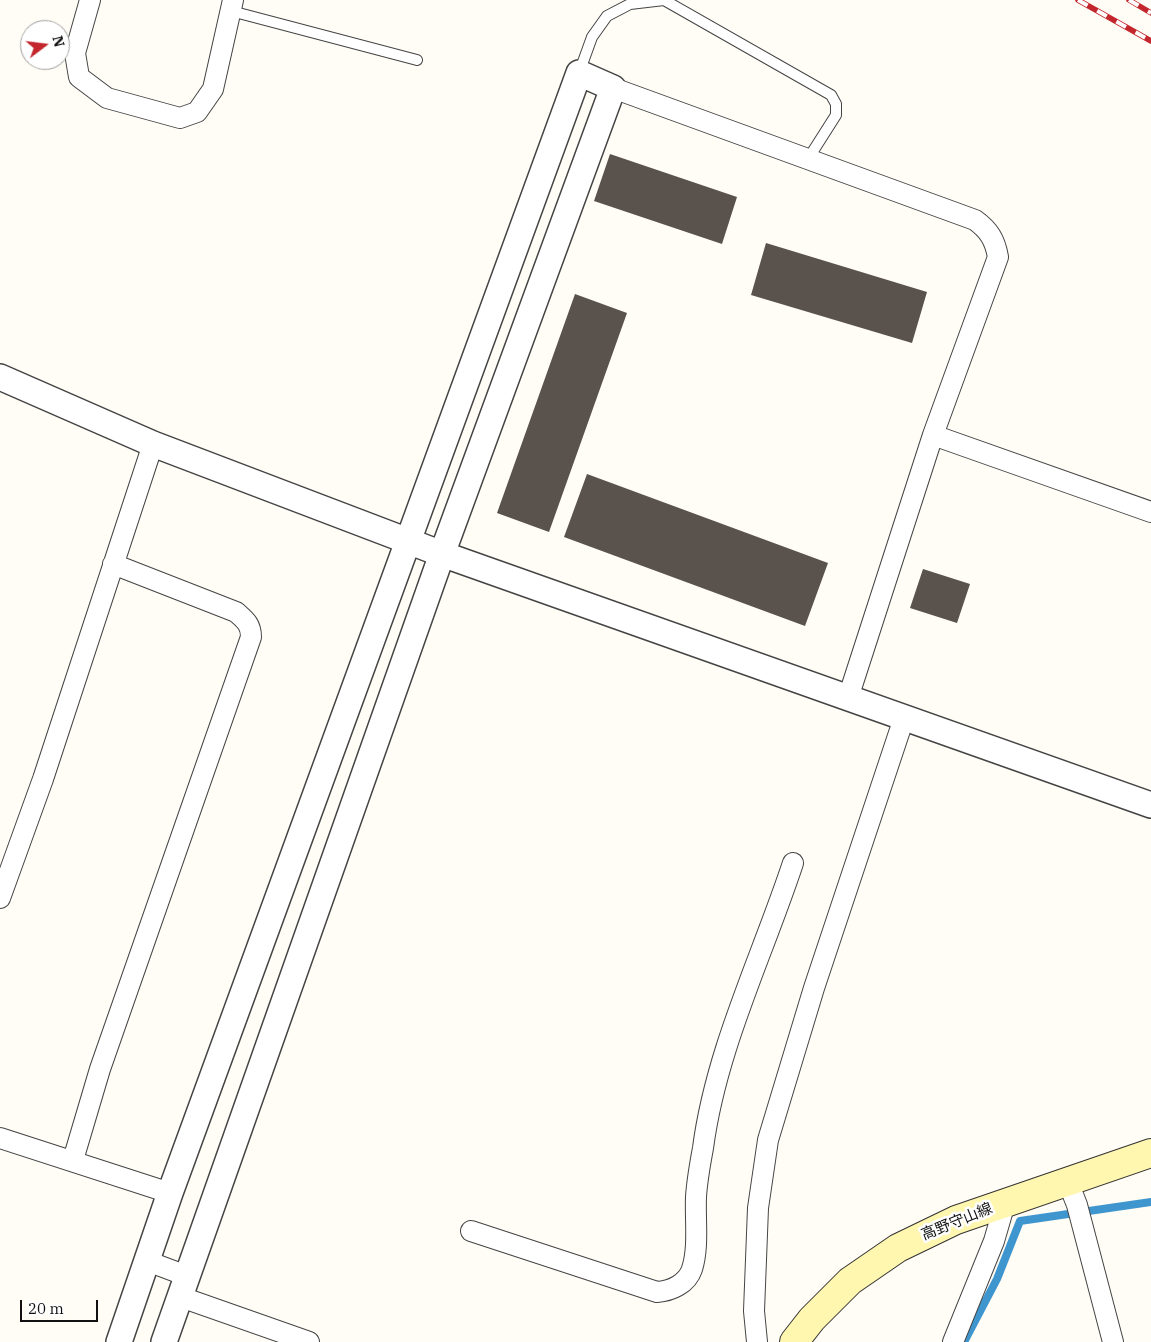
<!DOCTYPE html>
<meta charset="utf-8">
<style>
body{margin:0}
#map{position:relative;width:1151px;height:1342px;overflow:hidden;background:#fffdf5;font-family:"IBM Plex Serif",serif}
canvas{display:block}
.north{position:absolute;left:20px;top:20px;width:50px;height:50px;box-sizing:border-box;background:#fff;border:1px solid #a0a0a0;border-radius:50%;rotate:75deg;font-size:14px;font-weight:700;line-height:20px;text-align:center;color:#111}
.north::after{content:'';display:block;margin:auto;width:18px;height:22px;background:#c4262e;clip-path:polygon(50% 0,100% 100%,50% 72%,0 100%)}
.scale{position:absolute;left:20px;top:1300px;width:78px;height:22px;box-sizing:border-box;border:2px solid #111;border-top:0;padding-left:6px;font-size:15px;line-height:18px;white-space:nowrap;color:#111;-webkit-text-stroke:4px #fff;paint-order:stroke}
</style>
<div id="map">
<canvas width="1151" height="1342"></canvas>
<div class="north">N</div>
<div class="scale">20 m</div>
</div>
<script>
const ctx = document.querySelector('canvas').getContext('2d');
ctx.lineJoin = 'round';
function strokePath(path, color, width, dash) {
  ctx.strokeStyle = color;
  ctx.lineWidth = width;
  ctx.lineCap = dash ? 'butt' : 'round';
  ctx.setLineDash(dash || []);
  ctx.stroke(path);
}
function fill(path, color) {
  ctx.fillStyle = color;
  ctx.fill(path, 'evenodd');
}
function drawText(font, color, halo, rows, align = 'center') {
  ctx.font = font + ' "IBM Plex Serif","Noto Sans JP",serif';
  ctx.lineWidth = 5;
  ctx.setLineDash([]);
  ctx.textBaseline = 'middle';
  ctx.strokeStyle = halo;
  ctx.fillStyle = color;
  for (const [text, x, y, turn = 0] of rows) {
    ctx.save();
    ctx.translate(x, y);
    ctx.rotate((+turn || 0) * Math.PI / 180);
    ctx.textAlign = isNaN(turn) ? turn : align;
    if (halo) ctx.strokeText(text, 0, 0);
    ctx.fillText(text, 0, 0);
    ctx.restore();
  }
}
strokePath(new Path2D(`
 M 964,1342 L 997,1279 L 1020,1221 L 1151,1202`), '#3f96cf', 8);
fill(new Path2D(`
 M 610,154 L 737,197 L 722,244 L 594,201 Z
 M 766,243 L 927,292 L 912,343 L 751,295 Z
 M 575,294 L 627,313 L 549,532 L 497,513 Z
 M 587,474 L 828,563 L 805,626 L 564,537 Z
 M 923,569 L 970,584 L 957,623 L 910,608 Z`), '#5a524d');
const service = new Path2D(`
 M 231,11 L 417,60
 M 579,73 L 592,37 L 607,16 L 630,4 L 664,0 L 831,95 L 836,104 L 836,115 L 808,159`);
const minor = new Path2D(`
 M 90,0 L 75,53 L 79,77 L 107,98 L 180,118 L 197,112 L 213,89 L 233,0
 M 613,88 L 975,220 C 989,230 995,240 998,257 L 933,435 L 848,698
 M 933,435 L 1151,512
 M 0,898 L 43,779 L 153,444
 M 0,1138 L 170,1193
 M 73,1160 L 100,1069 L 251,637 C 251,624 245,620 236,612 L 113,564
 M 1068,1182 L 1077,1205 L 1113,1342
 M 471,1231 L 657,1292 C 671,1291 687,1284 692,1269 C 699,1247 695,1220 696,1197 C 697,1181 700,1164 703,1148 C 716,1049 762,957 793,863
 M 147,1261 L 187,1276
 M 181,1297 L 309,1342
 M 757,1342 L 754,1311 L 758,1208 L 768,1140 L 814,988 L 904,718
 M 953,1342 L 994,1241 L 1005,1203`);
const tertiary = new Path2D(`
 M 0,377 L 153,444 L 442,554 L 1151,805
 M 119,1342 L 170,1193 L 579,73 L 613,88 L 442,554 L 164,1342`);
const secondary = new Path2D(`
 M 794,1342 L 812,1319 L 850,1281 L 898,1248 L 956,1220 L 1151,1153`);
strokePath(service, '#444', 12);
strokePath(minor, '#444', 22);
strokePath(tertiary, '#444', 28);
strokePath(secondary, '#333', 30);
strokePath(service, '#fff', 10);
strokePath(minor, '#fff', 20);
strokePath(tertiary, '#fff', 25);
strokePath(secondary, '#fff6b0', 28);
const rail = new Path2D(`
 M 1078,0 L 1151,41
 M 1129,0 L 1151,13`);
strokePath(rail, '#c4262e', 5.5);
strokePath(rail, '#fff', 4, [11]);
drawText('15px', '#111', '#fff', [
 ["高野守山線",957,1222,-22]
]);
</script>
